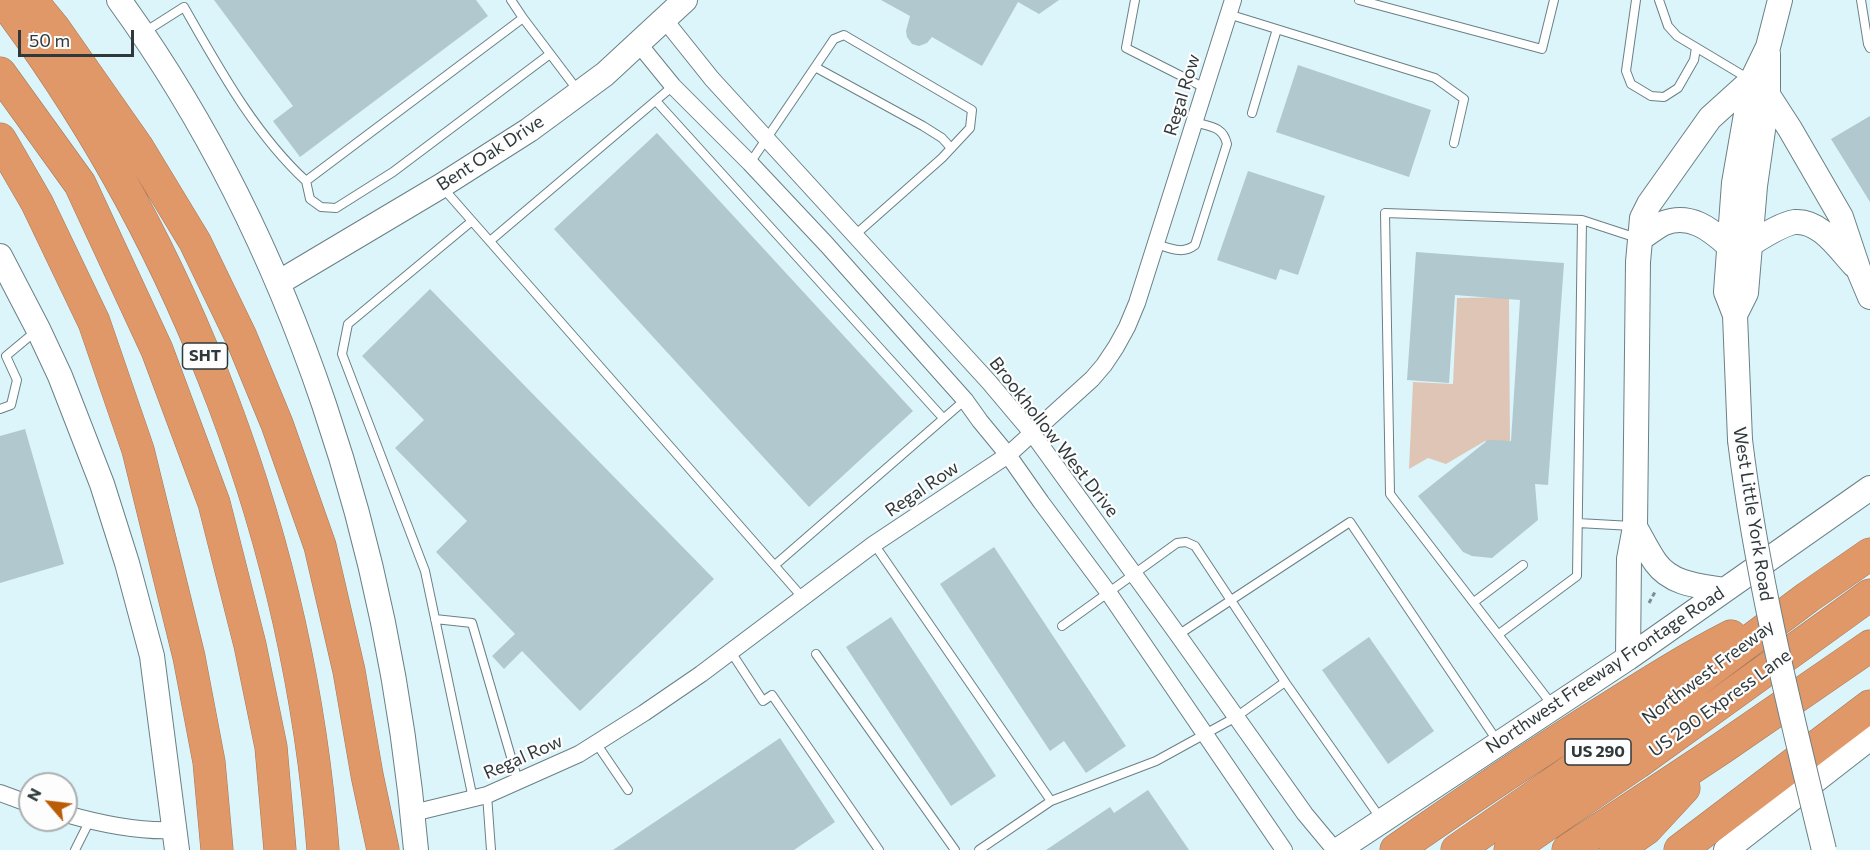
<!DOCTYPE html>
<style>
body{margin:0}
#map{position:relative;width:1870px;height:850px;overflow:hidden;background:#dcf5fb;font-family:Commissioner,sans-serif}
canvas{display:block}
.north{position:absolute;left:18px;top:772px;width:60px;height:60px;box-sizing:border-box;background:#fdfdfd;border:2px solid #abafaf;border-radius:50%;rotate:298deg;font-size:16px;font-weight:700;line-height:24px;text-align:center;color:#2f393b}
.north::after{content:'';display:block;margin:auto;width:21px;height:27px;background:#ba5e06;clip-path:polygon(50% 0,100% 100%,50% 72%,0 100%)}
.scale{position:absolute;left:18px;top:30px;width:116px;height:27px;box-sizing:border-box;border:3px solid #2f393b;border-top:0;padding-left:8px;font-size:18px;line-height:21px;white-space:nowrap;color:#2f393b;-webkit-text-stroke:4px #fdfdfd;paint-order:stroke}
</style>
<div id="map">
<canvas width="1870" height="850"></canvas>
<div class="north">N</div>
<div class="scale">50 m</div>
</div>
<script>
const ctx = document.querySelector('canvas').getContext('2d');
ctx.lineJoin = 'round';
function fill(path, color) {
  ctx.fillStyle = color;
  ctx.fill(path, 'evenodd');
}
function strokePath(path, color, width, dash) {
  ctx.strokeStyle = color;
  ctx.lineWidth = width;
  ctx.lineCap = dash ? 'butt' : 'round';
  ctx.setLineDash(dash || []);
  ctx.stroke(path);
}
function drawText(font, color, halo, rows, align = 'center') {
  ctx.font = font + ' Commissioner,sans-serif';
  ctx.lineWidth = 4.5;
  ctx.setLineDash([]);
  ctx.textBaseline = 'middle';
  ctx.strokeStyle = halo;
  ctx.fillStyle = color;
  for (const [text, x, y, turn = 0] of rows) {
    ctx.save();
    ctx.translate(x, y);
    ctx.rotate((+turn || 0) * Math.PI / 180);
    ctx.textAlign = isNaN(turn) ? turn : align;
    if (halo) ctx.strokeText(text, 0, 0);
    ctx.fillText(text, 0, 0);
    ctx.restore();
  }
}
fill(new Path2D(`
 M 1509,297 L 1510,447 L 1495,450 L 1485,441 L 1446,464 L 1428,458 L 1409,469 L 1413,382 L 1453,384 L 1457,298 Z`), '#dec5b6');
fill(new Path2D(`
 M 214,0 L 476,0 L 488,16 L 300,157 L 273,121 L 293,106 Z
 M 881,0 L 1059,0 L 1039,14 L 1018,2 L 982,66 L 932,37 L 927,43 L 919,46 L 912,44 L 907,37 L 906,31 L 910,16 Z
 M 1298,65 L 1431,110 L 1409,177 L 1276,132 Z
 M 1870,116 L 1870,202 L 1831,139 Z
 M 657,133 L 913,411 L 809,507 L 554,229 Z
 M 1248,171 L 1325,196 L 1298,275 L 1280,269 L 1276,280 L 1217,260 Z
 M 1416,252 L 1564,263 L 1548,485 L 1535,484 L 1538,520 L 1492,558 L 1472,556 L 1463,552 L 1418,496 L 1488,440 L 1511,441 L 1520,300 L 1455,295 L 1449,383 L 1407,380 Z
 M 430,289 L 714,579 L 580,711 L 522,651 L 504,669 L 492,656 L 515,634 L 436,552 L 467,521 L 395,448 L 424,420 L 362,356 Z
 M 25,429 L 64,564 L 0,583 L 0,436 Z
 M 994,547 L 1126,746 L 1086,773 L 1064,741 L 1050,751 L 940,584 Z
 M 891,617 L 996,776 L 951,806 L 846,647 Z
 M 1369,637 L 1434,731 L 1388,764 L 1322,670 Z
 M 780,738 L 835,822 L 794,850 L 613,850 Z
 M 1148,790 L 1189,850 L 1046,850 L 1110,807 L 1114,813 Z`), '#b0c8ce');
const lane = new Path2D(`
 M 511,0 L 523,18
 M 1135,0 L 1126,48 L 1205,88
 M 1359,0 L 1542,49 L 1554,0
 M 1636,0 L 1626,71 L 1631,84 L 1651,96 L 1664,97 L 1678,88 L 1694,60 L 1696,48
 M 1659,0 L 1668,26 L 1677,36 L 1749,79
 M 1861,0 L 1868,44 L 1870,48
 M 1228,14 L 1435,78 L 1464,99 L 1454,143
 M 143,33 L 184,7 C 219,68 254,133 306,181 L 523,18 L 579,92
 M 815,67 L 923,126 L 942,138 L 951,148
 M 656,101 L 943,418
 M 1252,113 L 1277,29
 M 750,163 L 834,39 L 844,35 L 972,110 L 970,128 L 942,158 L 855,235
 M 306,181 L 310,199 L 321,207 L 336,208 L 393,172 L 550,54
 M 443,188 L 803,598
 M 472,221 L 348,324 L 342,354 L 425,571 L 473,799
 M 490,241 L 673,86
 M 1156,244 C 1170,248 1182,255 1195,245 L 1227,144 C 1223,126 1210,127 1194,122
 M 0,409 L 11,405 L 17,380 L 6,356 L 36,331
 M 1578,523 L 1632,526
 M 874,544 L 1051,801
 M 775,565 L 965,400
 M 1474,602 L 1523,565
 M 435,619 L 472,623 L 518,781
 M 1062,626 L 1177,543 L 1186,542 L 1195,546 L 1285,682 L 1381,819
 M 1499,634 L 1577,576 L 1582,220
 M 1178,635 L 1350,522 L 1498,742
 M 731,652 L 763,701 L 772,695 L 879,850
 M 816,654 L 955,850
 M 1553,706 L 1390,494 L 1385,213 L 1582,220 L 1637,238
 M 596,743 L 628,790
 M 487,795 L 491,850
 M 75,850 L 90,820
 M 979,850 L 1051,801 L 1156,761 L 1236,717 L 1285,682`);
const street = new Path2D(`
 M 664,19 L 712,79 L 989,382 L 1032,433 L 1178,635 L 1305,814 L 1335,850
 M 638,43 L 673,86 L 750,163 L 827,245 L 965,400 L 980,421 L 1008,455 L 1041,502 L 1108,592 L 1284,850
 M 0,793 L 30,804
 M 413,813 L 487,795 L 579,754 L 644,713 L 701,674 L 874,544 L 1008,455 L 1092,379 L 1104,365 L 1116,347 L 1127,327 L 1137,303 L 1233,0
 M 66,814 C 101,824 139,832 175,830`);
const secondary = new Path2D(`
 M 119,0 C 296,245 390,551 416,850
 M 1768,95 L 1790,129 L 1841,217 L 1859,271 L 1870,297
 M 1640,239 C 1647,234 1656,227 1664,223 C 1690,213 1710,229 1728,245
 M 1749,245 C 1762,237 1781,224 1795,222 C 1820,220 1839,249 1854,265
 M 0,256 L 38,329 L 60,376 L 102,484 L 127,563 L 152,656 L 177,850
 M 278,283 L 441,186 L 529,130 L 605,74 L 685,0
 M 1735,315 L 1746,293 L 1755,186 L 1768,95 L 1768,54
 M 1740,440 L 1735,315 L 1726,292 L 1734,183 L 1752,80 L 1768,47 L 1780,0
 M 1635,527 C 1642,539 1648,552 1656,563 C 1672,585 1701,586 1724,590
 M 1628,658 L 1629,559 L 1635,527 L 1638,262 L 1642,218 L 1649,204 L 1710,118 L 1752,80
 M 1338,850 L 1628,658 L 1870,488
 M 1726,850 L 1870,738`);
const highway = new Path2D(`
 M 3,0 C 187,245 300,545 323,850
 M 31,0 L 54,28 L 138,148 L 195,242 L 241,337 L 277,424 L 320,546 L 349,671 L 367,775 L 383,850
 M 0,73 L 80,184 L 157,350 L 214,503 L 250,645 L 271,747 L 280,850
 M 0,139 L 37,203 L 94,322 L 138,450 L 189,657 L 209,762 L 217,850
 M 1396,850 C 1459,806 1524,762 1590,720 C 1636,691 1682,661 1731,636
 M 1457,850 L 1640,723 L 1808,597 L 1870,554
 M 1510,850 L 1637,763 L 1870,595
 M 1568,850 L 1722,748 L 1870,646
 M 1616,850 L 1646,829 L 1684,788
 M 1680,850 L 1870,706`);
strokePath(lane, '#6a8085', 10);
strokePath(street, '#6a8085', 18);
strokePath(secondary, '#6a8085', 26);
strokePath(highway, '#a37759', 33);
strokePath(new Path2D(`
 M 1649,603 L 1656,590`), '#7d8e92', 3, [4.5, 3]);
strokePath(lane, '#fff', 8);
strokePath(street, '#fff', 16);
strokePath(secondary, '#fff', 24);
strokePath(highway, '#e19869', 32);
const secondaryBridge = new Path2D(`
 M 1740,440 C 1757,579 1791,714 1824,850`);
strokePath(secondaryBridge, '#6a8085', 26, []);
strokePath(secondaryBridge, '#fff', 24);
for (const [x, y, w] of [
 [205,356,45],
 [1598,752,66]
]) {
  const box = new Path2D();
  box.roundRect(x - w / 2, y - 13, w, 26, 4.5);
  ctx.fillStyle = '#fdfdfd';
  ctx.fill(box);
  strokePath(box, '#2f393b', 1.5);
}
drawText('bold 16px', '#2f393b', null, [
 ["SHT",205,356],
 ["US 290",1598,752]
]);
drawText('18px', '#2f393b', '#fdfdfd', [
 ["Regal Row",1182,95,-73],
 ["Bent Oak Drive",490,153,-33],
 ["Brookhollow West Drive",1054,437,52],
 ["Regal Row",922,489,-34],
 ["West Little York Road",1753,514,81],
 ["Northwest Freeway Frontage Road",1605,670,-34],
 ["Northwest Freeway",1708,672,-37],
 ["US 290 Express Lane",1720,703,-36],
 ["Regal Row",523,757,-24]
]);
</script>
